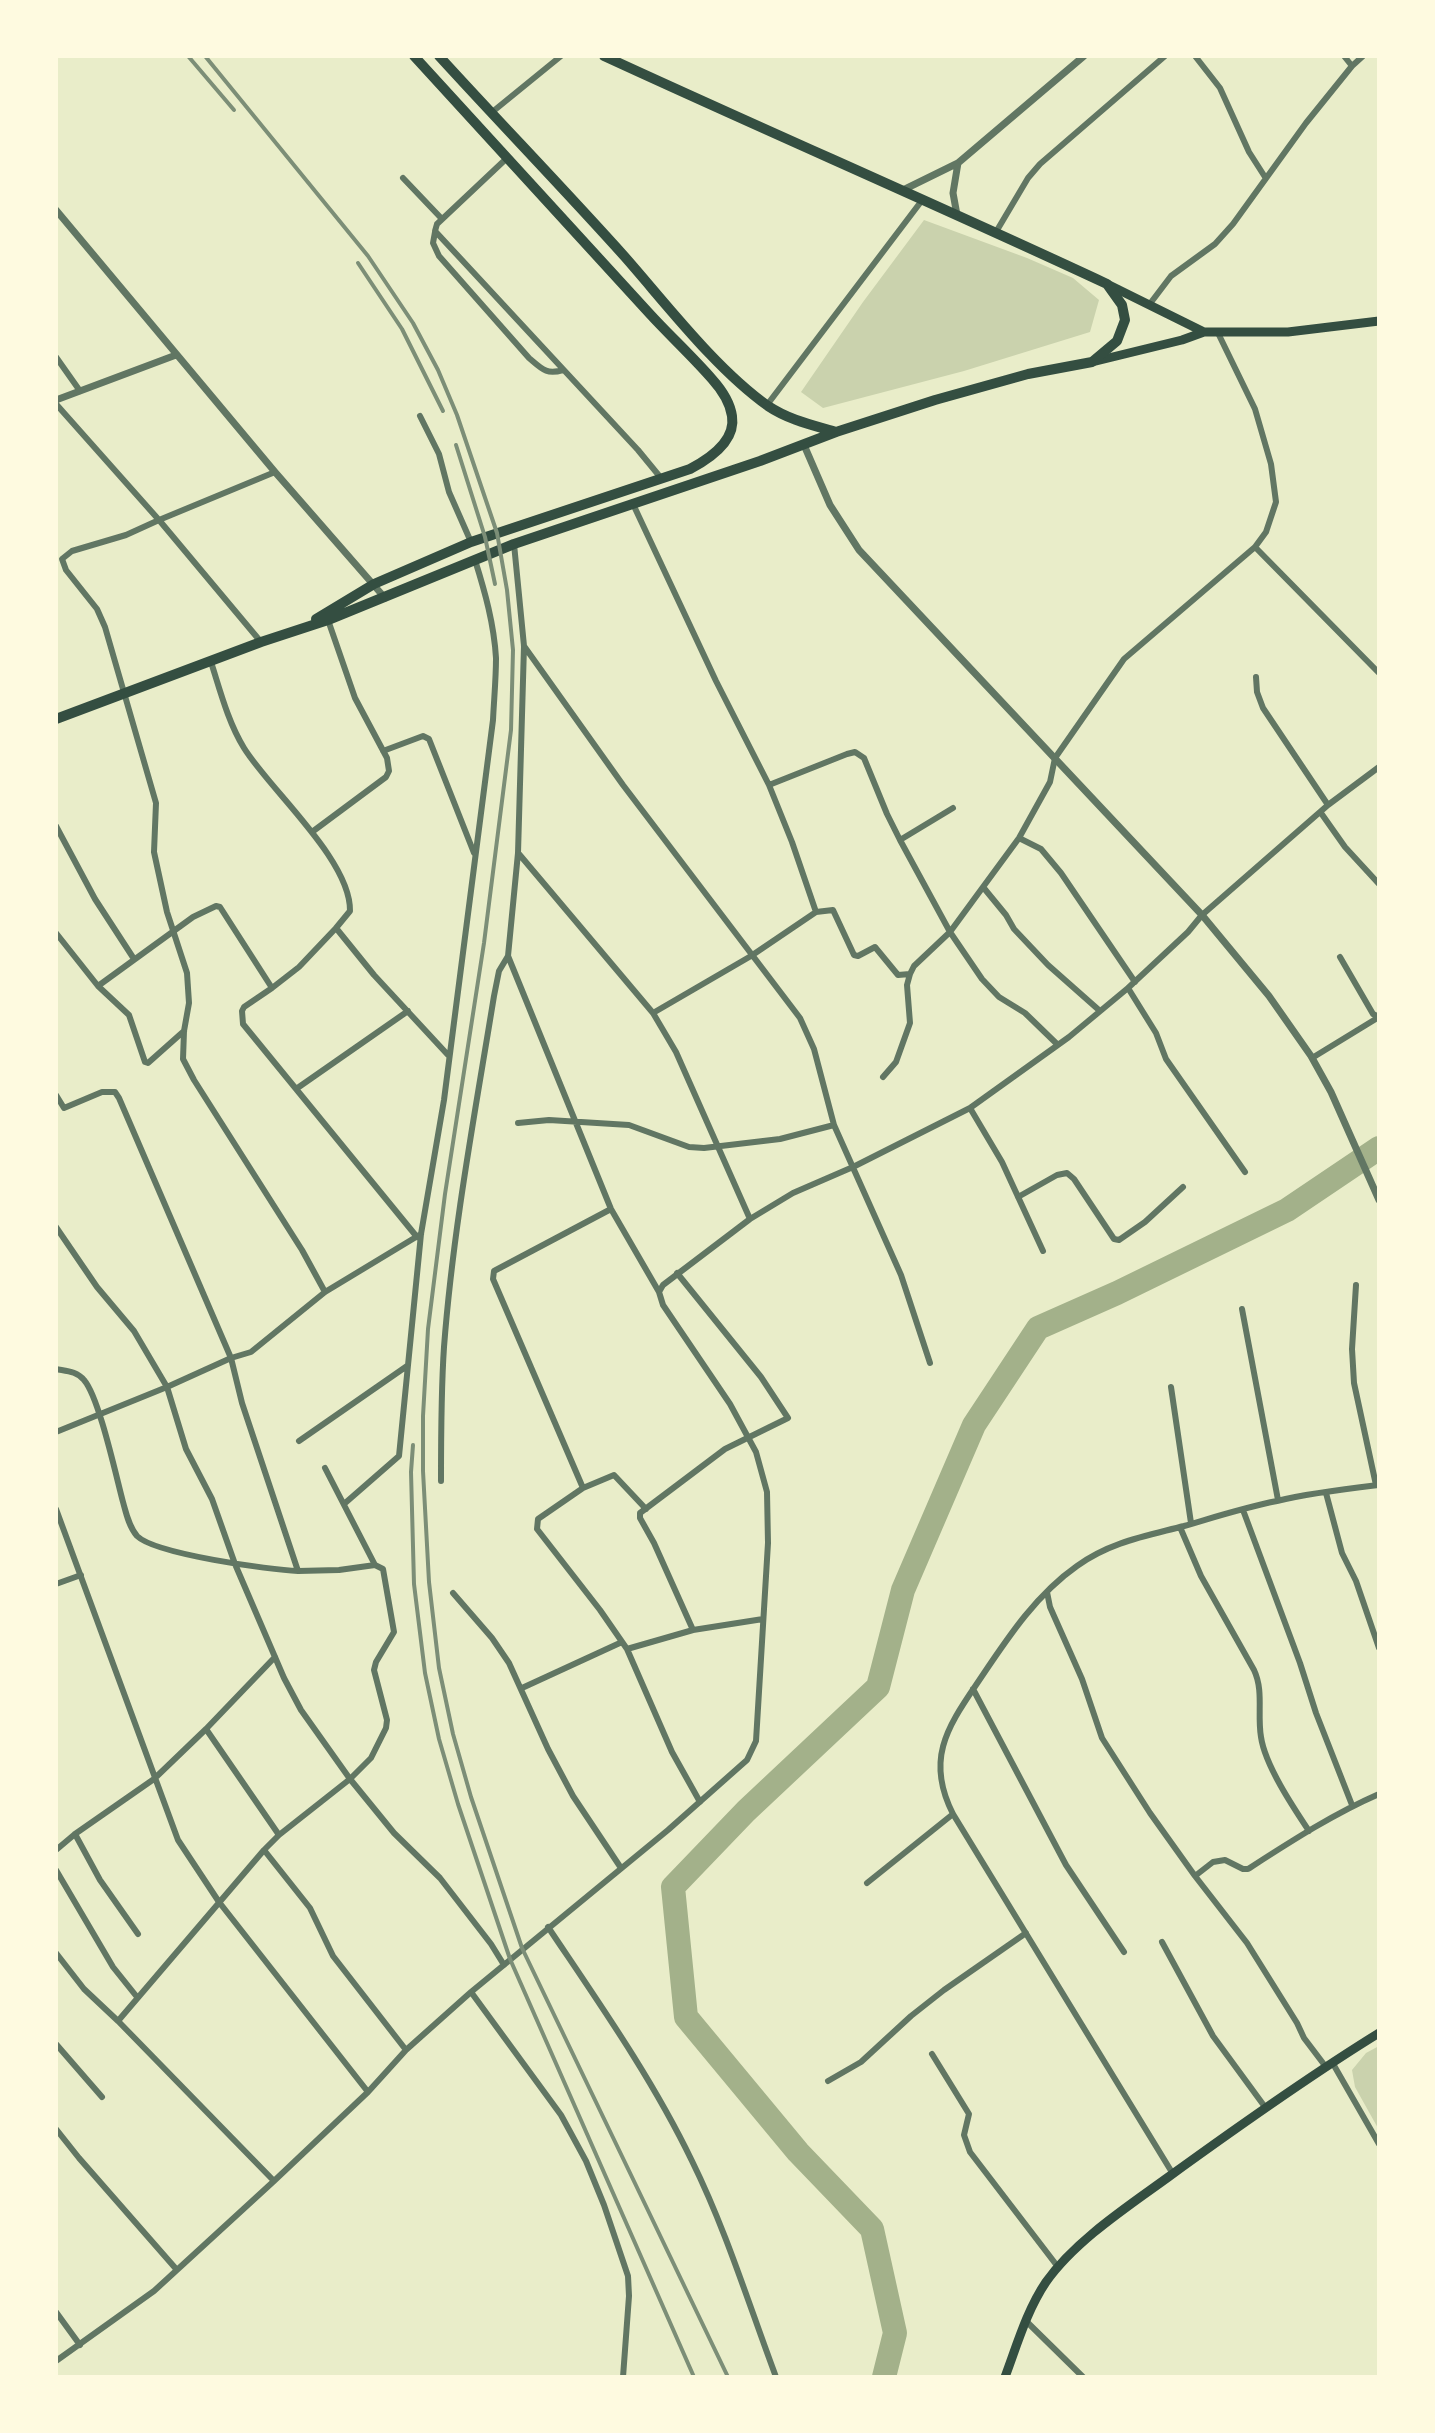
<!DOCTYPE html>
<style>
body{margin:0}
#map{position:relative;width:1435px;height:2433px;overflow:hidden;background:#e9edc9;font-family:"Alegreya Sans",sans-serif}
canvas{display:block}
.frame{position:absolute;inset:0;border:58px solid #fefae0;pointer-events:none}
</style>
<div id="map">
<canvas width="1435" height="2433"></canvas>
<div class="frame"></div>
</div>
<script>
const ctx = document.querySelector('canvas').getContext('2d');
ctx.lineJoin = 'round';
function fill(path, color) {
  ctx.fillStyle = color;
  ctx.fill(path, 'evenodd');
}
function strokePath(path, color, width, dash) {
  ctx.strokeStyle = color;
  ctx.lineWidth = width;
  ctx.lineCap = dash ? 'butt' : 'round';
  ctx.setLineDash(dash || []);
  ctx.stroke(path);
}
fill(new Path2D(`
 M 924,220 L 1027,258 L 1073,278 L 1099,300 L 1090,332 L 964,371 L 823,408 L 801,392 L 863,302 Z
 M 1379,2046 L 1379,2130 L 1355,2087 L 1352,2070 L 1366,2053 Z`), '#cad2ad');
strokePath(new Path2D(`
 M 884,2377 L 895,2333 L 872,2229 L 798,2152 L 686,2017 L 673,1887 L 746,1811 L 878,1687 L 903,1590 L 974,1425 L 1038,1328 L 1117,1293 L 1287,1210 L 1379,1148`), '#a3b18a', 24);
strokePath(new Path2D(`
 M 1195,56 L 1220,88 L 1249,152 L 1265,177
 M 1344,56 L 1352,66
 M 491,113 L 561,56
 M 507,158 L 437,224 L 435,231 L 638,450 L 661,478
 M 403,178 L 442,219
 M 435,232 L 433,243 L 439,256 L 529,358 C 542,369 546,375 563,370
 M 996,232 L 1028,178 L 1040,164 L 1165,56
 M 1149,305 L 1171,276 L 1215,244 L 1233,224 L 1306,123 L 1352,66 L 1363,56
 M 56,357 L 80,391
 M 56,404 L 159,520 L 126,535 L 72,551 L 62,559 L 66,570 L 97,609 L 105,627 L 156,803 L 154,852 L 167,912 L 187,973 L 189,1003 L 184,1031 L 183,1059 L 194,1080 L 302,1250 L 325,1292
 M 767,405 L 923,199
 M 420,416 L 439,454 L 449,492 L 471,542
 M 633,504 L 716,681 L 769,785 L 792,842 L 816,912 L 833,910 L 854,955 L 858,956 L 875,947 L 898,975 L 910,974
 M 514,544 L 524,646 L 518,853 L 508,956 L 611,1209 L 659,1292
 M 1255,547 L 1379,673
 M 261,642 L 159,520 L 275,472
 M 524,646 L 623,785 L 800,1018 L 814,1049 L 834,1125 L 901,1275 L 930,1363
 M 211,662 C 220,690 228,722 244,748 C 270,790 351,860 350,911 L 336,928 L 374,975 L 448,1055
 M 1256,677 L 1257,692 L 1263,708 L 1328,805
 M 383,751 L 423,736 L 429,739 L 474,853
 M 769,785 L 847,754 L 855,752 L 864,758 L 887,814 L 900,840 L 950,932 L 982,979 L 999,997 L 1025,1013 L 1058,1045
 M 1321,813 L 1345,847 L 1379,884
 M 56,826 L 95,899 L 134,959
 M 312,832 L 386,777 L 389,771 L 387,758 L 355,698 L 328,620
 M 1019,838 L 1041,849 L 1061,873 L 1135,982
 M 900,840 L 953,808
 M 519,854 L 653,1013 L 676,1052 L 750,1219
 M 56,933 L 98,986 L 129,1015 L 145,1062 L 148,1063 L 184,1031
 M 1340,957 L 1373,1014 L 1379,1017
 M 98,986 L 193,917 L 216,906 L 220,907 L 272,988 L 299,967 L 336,928
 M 272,988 L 244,1007 L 242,1011 L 243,1024 L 417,1237
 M 1128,988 L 1156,1033 L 1166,1059 L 1245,1172
 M 1100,1011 L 1048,965 L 1014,929 L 1006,915 L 983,887 L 1019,838 L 1050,782 L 1055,758 L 1124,659 L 1255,547 L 1266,532 L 1276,502 L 1271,464 L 1255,409 L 1218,333
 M 653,1013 L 751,956 L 816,912
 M 1312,1058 L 1379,1017
 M 883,1077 L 896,1062 L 910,1023 L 907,985 L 910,974 L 914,966 L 950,932 L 983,887
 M 296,1089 L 408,1011
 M 56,1095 L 64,1108 L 102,1092 L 115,1092 L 119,1098 L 231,1358 L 242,1403 L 298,1571 C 270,1570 155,1554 137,1536 C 129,1527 126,1513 123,1502 C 116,1476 99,1397 84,1380 C 77,1371 66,1371 56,1369
 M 970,1108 L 1002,1162 L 1043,1251
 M 518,1123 L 549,1120 L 629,1125 L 689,1147 L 704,1148 L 780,1139 L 834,1125
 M 1018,1197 L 1057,1175 L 1067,1173 L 1074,1179 L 1114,1239 L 1119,1240 L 1145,1222 L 1183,1187
 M 611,1209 L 494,1271 L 493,1279 L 583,1488 L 538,1519 L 537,1529 L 600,1610 L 627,1649 L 672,1752 L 700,1802
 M 56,1227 L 97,1287 L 134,1331 L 167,1387 L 186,1449 L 212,1499 L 235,1564 L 284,1678 L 301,1710 L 350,1779 L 279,1835 L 264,1850 L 118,2021 L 274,2181
 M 677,1273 L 761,1377 L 788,1418 L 725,1449 L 640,1513 L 640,1518 L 654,1543 L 693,1630
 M 1356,1285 L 1352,1349 L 1354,1383 L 1376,1485
 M 1242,1309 L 1278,1500
 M 1171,1387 L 1191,1523
 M 56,1432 L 167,1387 L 231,1358 L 251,1352 L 325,1292 L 421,1234
 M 299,1441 L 407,1366
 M 325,1468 L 375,1565
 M 441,1481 C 441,1436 441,1391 444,1347 C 453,1229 475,1113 494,996 L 499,971 L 508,956
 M 583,1488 L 614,1475 L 646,1509
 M 1326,1493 L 1342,1553 L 1356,1581 L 1379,1648
 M 344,1504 L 399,1456 L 421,1234 L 444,1100 L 493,720 C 494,699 496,679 496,658 C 494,624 485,592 475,560
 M 56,1509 L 178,1840 L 219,1902 L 368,2092
 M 1243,1510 L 1300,1663 L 1316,1713 L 1352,1805
 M 1180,1527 L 1201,1576 L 1254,1670 C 1264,1691 1257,1714 1261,1737 C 1265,1765 1293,1807 1309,1831
 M 298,1571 L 339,1570 L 375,1565 L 383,1569 L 394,1632 L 376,1662 L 374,1670 L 387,1720 L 386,1728 L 371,1758 L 350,1779 L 394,1833 L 440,1878 L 491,1944 L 504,1965
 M 56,1584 L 81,1575
 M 1047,1592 L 1050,1607 L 1082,1679 L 1102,1738 L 1150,1813 L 1195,1876 L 1247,1943 L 1297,2023 L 1304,2038 L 1326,2067
 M 453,1593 L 492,1638 L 509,1663 L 548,1749 L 573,1796 L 621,1868
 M 627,1649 L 693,1630 L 763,1619
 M 522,1688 L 622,1642
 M 973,1689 L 1066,1865 L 1124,1952
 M 206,1729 L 275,1657
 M 75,1834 L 100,1880 L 138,1934
 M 56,1850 L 75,1834 L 154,1779 L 206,1729 L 279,1835
 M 264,1850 L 310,1908 L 333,1956 L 406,2050
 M 56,1870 L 113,1967 L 137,1997
 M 1195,1876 L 1213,1862 L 1225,1860 L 1243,1869 L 1248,1869 C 1290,1842 1333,1814 1379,1794
 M 867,1883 L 953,1814
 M 548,1927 C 599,2003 652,2078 692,2161 C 726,2230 749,2305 776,2377
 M 1162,1942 L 1213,2036 L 1265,2107
 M 56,1953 L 84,1989 L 118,2021
 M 471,1992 L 561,2115 L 586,2161 L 604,2205 L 628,2276 L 629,2296 L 623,2377
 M 56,2044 L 102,2097
 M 932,2054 L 969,2114 L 964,2135 L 970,2152 L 1058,2267
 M 1332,2062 L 1379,2144
 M 828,2081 L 861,2062 L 911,2016 L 944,1990 L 1026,1933
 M 56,2129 L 79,2158 L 177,2270
 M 1173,2174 L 953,1814 C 926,1761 946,1729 976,1685 C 1005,1642 1034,1596 1077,1566 C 1110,1542 1146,1536 1184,1526 C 1215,1517 1246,1507 1277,1501 C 1310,1493 1345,1489 1379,1485
 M 56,2312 L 80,2345
 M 1026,2321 L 1083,2377
 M 56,2361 L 154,2291 L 274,2181 L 368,2092 L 406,2050 L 471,1992 L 668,1830 L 747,1760 L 756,1741 L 768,1543 L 767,1492 L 756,1452 L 730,1404 L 663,1305 L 659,1292 L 663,1285 L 750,1219 L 793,1193 L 853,1167 L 970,1108 L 1069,1037 L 1128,988 L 1188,932 L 1202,915 L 1328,805 L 1379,767`), '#617663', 6);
strokePath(new Path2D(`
 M 903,190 L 958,163 L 1084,56
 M 56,210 L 275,472 L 385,598
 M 957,215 L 953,193 L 958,163
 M 56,400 L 176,355
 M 804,445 L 830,505 L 859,550 L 1202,915 L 1269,996 L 1311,1056 L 1331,1092 L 1379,1200`), '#617663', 7);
strokePath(new Path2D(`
 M 1107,284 L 1204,332
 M 1092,362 L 1182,340 L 1204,332 L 1288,332 L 1379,321
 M 1005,2377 C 1017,2345 1027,2310 1046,2282 C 1075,2241 1127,2207 1167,2178 C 1236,2128 1306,2078 1379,2033`), '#344e41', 9);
strokePath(new Path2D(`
 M 439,56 C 501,124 564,189 625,257 C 668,306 716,369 768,406 C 789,420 812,425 836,432
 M 316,619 L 374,584 L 471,542 L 690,469 C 709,459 736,441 732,416 C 730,402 721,389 712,379 C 692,356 669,335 649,313 C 570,227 492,141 414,56
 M 56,719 L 261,642 L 328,620 L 514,544 L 760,461 L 836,432 L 935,400 L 1028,374 L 1092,362 L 1117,341 L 1125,320 L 1122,305 L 1107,284 C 940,206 771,133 604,56`), '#344e41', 10);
strokePath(new Path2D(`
 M 188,56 L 234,110
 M 205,56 L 368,256 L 413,323 L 438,370 L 457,415 L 497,533 L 507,590 L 513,650 L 511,730 L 484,943 L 445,1194 L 428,1329 L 423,1416 L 423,1471 L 429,1582 L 439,1668 L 453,1734 L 471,1797 L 522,1948 L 728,2377
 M 358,263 L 402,329 L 443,411
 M 456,445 L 485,537 L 495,584
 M 413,1445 L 411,1472 L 414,1584 L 425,1673 L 439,1739 L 458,1804 L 510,1959 L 694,2377`), '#7c8e77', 4);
</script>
